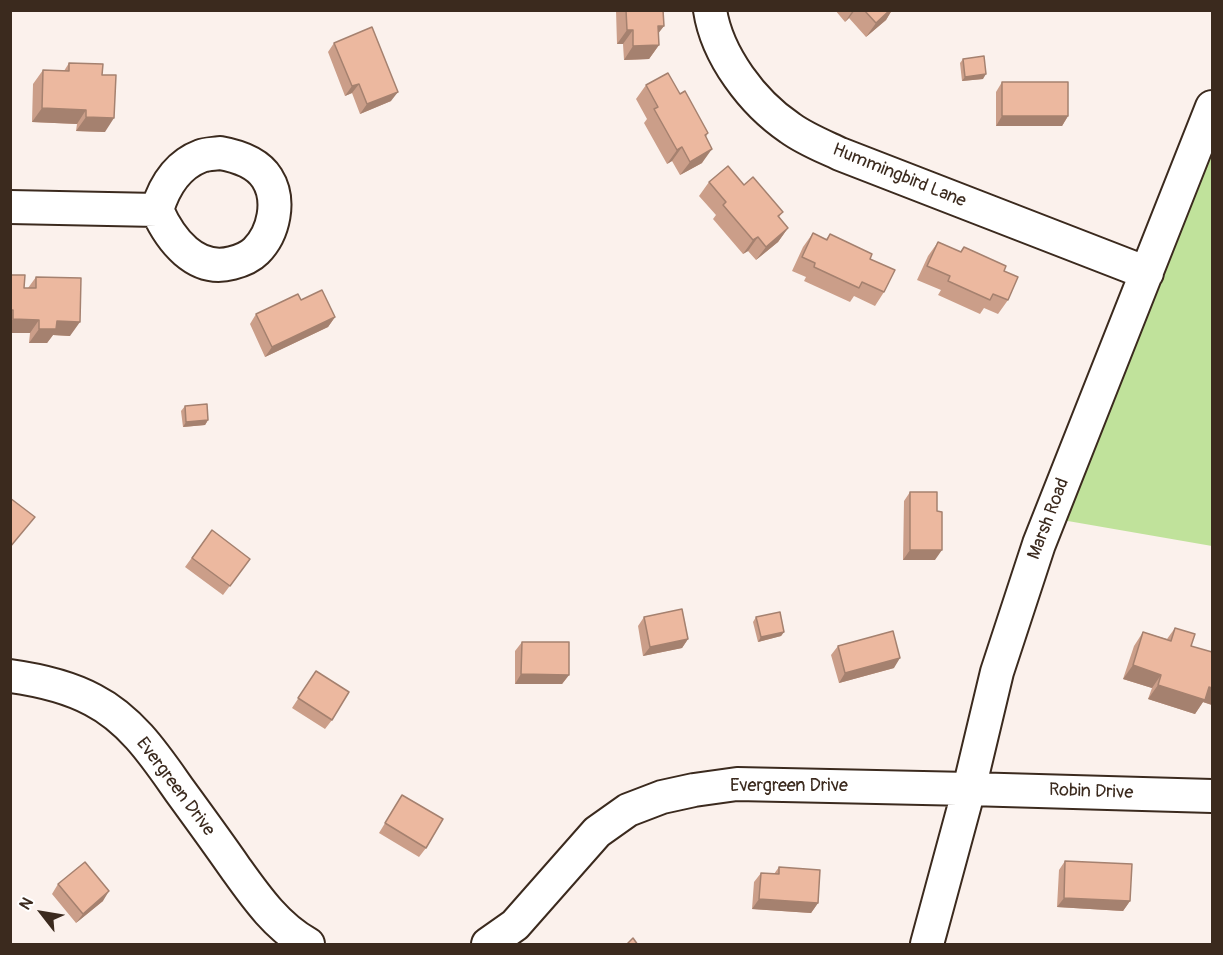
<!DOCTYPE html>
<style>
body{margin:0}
#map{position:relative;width:1223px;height:955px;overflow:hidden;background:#fbf1ec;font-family:Pangolin,sans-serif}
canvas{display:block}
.frame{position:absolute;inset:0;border:12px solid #3b2a1e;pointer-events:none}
.north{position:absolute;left:12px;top:883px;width:60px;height:60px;-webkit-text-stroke:4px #fff;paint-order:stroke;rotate:301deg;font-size:16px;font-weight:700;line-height:24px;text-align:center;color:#3b2a1e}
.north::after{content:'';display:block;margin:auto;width:21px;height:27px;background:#3b2a1e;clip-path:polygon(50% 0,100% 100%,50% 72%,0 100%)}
</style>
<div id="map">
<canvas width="1223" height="955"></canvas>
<div class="frame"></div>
<div class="north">N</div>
</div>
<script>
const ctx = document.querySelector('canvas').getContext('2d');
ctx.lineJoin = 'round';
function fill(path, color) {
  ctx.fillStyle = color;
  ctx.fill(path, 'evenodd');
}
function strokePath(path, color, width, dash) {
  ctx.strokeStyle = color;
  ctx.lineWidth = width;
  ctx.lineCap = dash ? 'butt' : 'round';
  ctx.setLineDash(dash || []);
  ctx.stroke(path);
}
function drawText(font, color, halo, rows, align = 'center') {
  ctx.font = font + ' Pangolin,sans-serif';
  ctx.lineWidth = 6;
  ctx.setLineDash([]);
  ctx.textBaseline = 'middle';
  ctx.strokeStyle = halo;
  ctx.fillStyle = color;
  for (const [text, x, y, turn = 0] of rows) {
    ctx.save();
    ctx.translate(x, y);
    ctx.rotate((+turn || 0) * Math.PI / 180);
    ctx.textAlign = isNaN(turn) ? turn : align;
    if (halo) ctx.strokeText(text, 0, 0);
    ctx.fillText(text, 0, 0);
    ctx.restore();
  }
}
fill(new Path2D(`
 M 1212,134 L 1212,546 L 1062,520 Z`), '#c0e29b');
const minor = new Path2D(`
 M 710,10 C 717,56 753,103 790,128 C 805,139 823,146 840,154 L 1147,273
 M 220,153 C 237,156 257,162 267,178 C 281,200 274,233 256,251 C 250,257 240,261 232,263 C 195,273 170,239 157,210 C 164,187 177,165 201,156 C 206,154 214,154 220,153 Z
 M 10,207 L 157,210
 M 10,676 C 39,680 67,686 93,700 C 132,720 156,757 180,791 C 199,817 218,843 236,869 C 256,897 277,927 308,944
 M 488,944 L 515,925 L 597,832 L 628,810 L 662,797 L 694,790 L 737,784 L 969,789 L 1212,796
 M 927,944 L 969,789 L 997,672 L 1039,544 L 1212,107`);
strokePath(minor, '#3b2a1e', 36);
strokePath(minor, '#fff', 32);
fill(new Path2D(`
 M 616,10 L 663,10 L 664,26 L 658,33 L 659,45 L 649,59 L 624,60 L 623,44 L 617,44 Z
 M 835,10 L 892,10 L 886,20 L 866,37 L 849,18 L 845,22 Z
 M 334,43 L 391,101 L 360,114 L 352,93 L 345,96 L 328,52 Z
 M 963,59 L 983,79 L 962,81 L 960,63 Z
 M 69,63 L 102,75 L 105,132 L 76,131 L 77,124 L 32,122 L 33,84 L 43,70 L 64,71 Z
 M 1002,82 L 1068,116 L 1062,126 L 996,126 L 996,92 Z
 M 646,85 L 680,94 L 708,133 L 706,137 L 702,163 L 680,175 L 672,161 L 667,164 L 644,123 L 647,119 L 636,99 Z
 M 709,182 L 744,185 L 783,212 L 779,217 L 788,228 L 778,242 L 756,260 L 748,251 L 743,254 L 713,219 L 716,215 L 699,196 Z
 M 813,233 L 826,239 L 830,234 L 870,259 L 884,292 L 875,306 L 854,296 L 850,302 L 804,281 L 806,277 L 792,271 L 803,247 Z
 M 938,242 L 960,252 L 964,247 L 1004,271 L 1008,300 L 998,314 L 984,308 L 980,314 L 938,295 L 941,290 L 917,280 L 928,256 Z
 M 10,275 L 24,288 L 28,288 L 36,277 L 70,336 L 53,335 L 47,343 L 29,343 L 30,333 L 10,333 Z
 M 301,300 L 335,317 L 328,327 L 265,357 L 250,324 L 256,314 Z
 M 185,406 L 208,420 L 205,425 L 183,427 L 181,411 Z
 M 910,492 L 937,511 L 935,560 L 903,560 L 904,501 Z
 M 212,530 L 250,559 L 223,595 L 185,567 Z
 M 644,617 L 688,639 L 682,648 L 643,656 L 638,626 Z
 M 756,617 L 784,632 L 781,636 L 758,642 L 753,622 Z
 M 1175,628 L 1191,646 L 1212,652 L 1212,705 L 1203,702 L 1195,714 L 1148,699 L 1152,688 L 1123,679 L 1134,646 L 1143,632 L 1167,639 Z
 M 522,642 L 569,675 L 562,684 L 515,684 L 515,651 Z
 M 838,646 L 894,668 L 839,683 L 831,655 Z
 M 316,671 L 332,720 L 325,729 L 292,708 Z
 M 402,795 L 426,848 L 419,857 L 379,833 Z
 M 1065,861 L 1130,901 L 1123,911 L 1057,907 L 1059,870 Z
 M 779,867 L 818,903 L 811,913 L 752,909 L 754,882 L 761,873 L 774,874 Z
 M 58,884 L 103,901 L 76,923 L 52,894 Z`), '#cb9e89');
fill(new Path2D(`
 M 853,10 L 855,10 L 849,18 L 845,22 Z
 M 890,10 L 892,10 L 886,20 L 866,37 L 876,23 Z
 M 658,26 L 664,26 L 654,39 Z
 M 627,30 L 633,30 L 623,44 L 617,44 Z
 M 659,45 L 649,59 L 624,60 L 633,46 Z
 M 986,74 L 983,79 L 962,81 L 965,77 Z
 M 359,84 L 352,93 L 345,96 L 352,86 Z
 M 398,92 L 391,101 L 360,114 L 367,104 Z
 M 42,108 L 86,110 L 77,124 L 32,122 Z
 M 1002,116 L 1068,116 L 1062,126 L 996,126 Z
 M 86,117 L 114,118 L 105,132 L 76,131 Z
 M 682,147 L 672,161 L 667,164 L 677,150 Z
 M 712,149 L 702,163 L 680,175 L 690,162 Z
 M 788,228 L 778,242 L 756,260 L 766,247 Z
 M 758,237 L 748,251 L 743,254 L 753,240 Z
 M 335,317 L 328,327 L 265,357 L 272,347 Z
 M 13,319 L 39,320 L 30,333 L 10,333 L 10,322 Z
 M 57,321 L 80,322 L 70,336 L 53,335 L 47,343 L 29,343 L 39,329 Z
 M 208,420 L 205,425 L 183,427 L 186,422 Z
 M 910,550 L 942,550 L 935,560 L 903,560 Z
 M 784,632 L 781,636 L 758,642 L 761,637 Z
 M 688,639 L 682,648 L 643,656 L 650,647 Z
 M 900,658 L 894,668 L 839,683 L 845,673 Z
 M 1133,665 L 1161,675 L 1152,688 L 1123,679 Z
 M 521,674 L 569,675 L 562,684 L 515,684 Z
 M 1158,685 L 1209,687 L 1212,688 L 1212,705 L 1203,702 L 1195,714 L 1148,699 Z
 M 109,891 L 103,901 L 76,923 L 83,914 Z
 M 1064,898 L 1130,901 L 1123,911 L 1057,907 Z
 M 759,899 L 818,903 L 811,913 L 752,909 Z`), '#a5816f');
const building = new Path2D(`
 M 626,10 L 663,10 L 664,26 L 658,26 L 659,45 L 633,46 L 633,30 L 627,30 Z
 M 864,10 L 890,10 L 876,23 Z
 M 372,27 L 398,92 L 367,104 L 359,84 L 352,86 L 334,43 Z
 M 984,56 L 986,74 L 965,77 L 963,59 Z
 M 69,63 L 103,64 L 102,75 L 116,75 L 114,118 L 86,117 L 86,110 L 42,108 L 43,70 L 69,71 Z
 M 668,73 L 680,94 L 685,91 L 708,133 L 705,135 L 712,149 L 690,162 L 682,147 L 677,150 L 654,109 L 658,107 L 646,85 Z
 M 1002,82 L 1068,82 L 1068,116 L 1002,116 Z
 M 728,166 L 744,185 L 753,177 L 783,212 L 778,216 L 788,228 L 766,247 L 758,237 L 753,240 L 723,205 L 726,202 L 709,182 Z
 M 813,233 L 827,240 L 830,234 L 872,254 L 870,259 L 895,270 L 884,292 L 862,282 L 859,288 L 814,267 L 815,263 L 802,257 Z
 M 938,242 L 961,252 L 964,247 L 1006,266 L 1004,271 L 1018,277 L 1008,300 L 993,294 L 990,300 L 948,281 L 950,276 L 927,266 Z
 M 10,275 L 25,275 L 24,288 L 36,288 L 36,277 L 81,278 L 80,322 L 57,321 L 56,329 L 39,329 L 39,320 L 13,319 L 13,310 L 10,310 Z
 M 322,290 L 335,317 L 272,347 L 256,314 L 298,294 L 301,300 Z
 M 207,404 L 208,420 L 186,422 L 185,406 Z
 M 910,492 L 937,492 L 937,511 L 942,512 L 942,550 L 910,550 Z
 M 10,498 L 35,517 L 10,547 Z
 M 212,530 L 250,559 L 230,586 L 192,558 Z
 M 682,609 L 688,639 L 650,647 L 644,617 Z
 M 780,612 L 784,632 L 761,637 L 756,617 Z
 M 1175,628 L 1195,634 L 1191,646 L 1212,652 L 1212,688 L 1209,687 L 1205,700 L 1158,685 L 1161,675 L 1133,665 L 1143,632 L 1171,641 Z
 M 893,631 L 900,658 L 845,673 L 838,646 Z
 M 522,642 L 569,642 L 569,675 L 521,674 Z
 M 316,671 L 349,692 L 332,720 L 298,698 Z
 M 402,795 L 443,819 L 426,848 L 385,823 Z
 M 1065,861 L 1132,864 L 1130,901 L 1064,898 Z
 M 85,862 L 109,891 L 83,914 L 58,884 Z
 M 779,867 L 820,870 L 818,903 L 759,899 L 761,873 L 779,874 Z
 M 633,938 L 638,945 L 626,945 Z`);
fill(building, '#ecb89f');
strokePath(building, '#a5816f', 1.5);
drawText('18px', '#3b2a1e', '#fff', [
 ["Hummingbird Lane",899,176,22],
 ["Marsh Road",1049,519,-69],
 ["Evergreen Drive",789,786],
 ["Evergreen Drive",175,787,53],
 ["Robin Drive",1091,792,2]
]);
</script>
